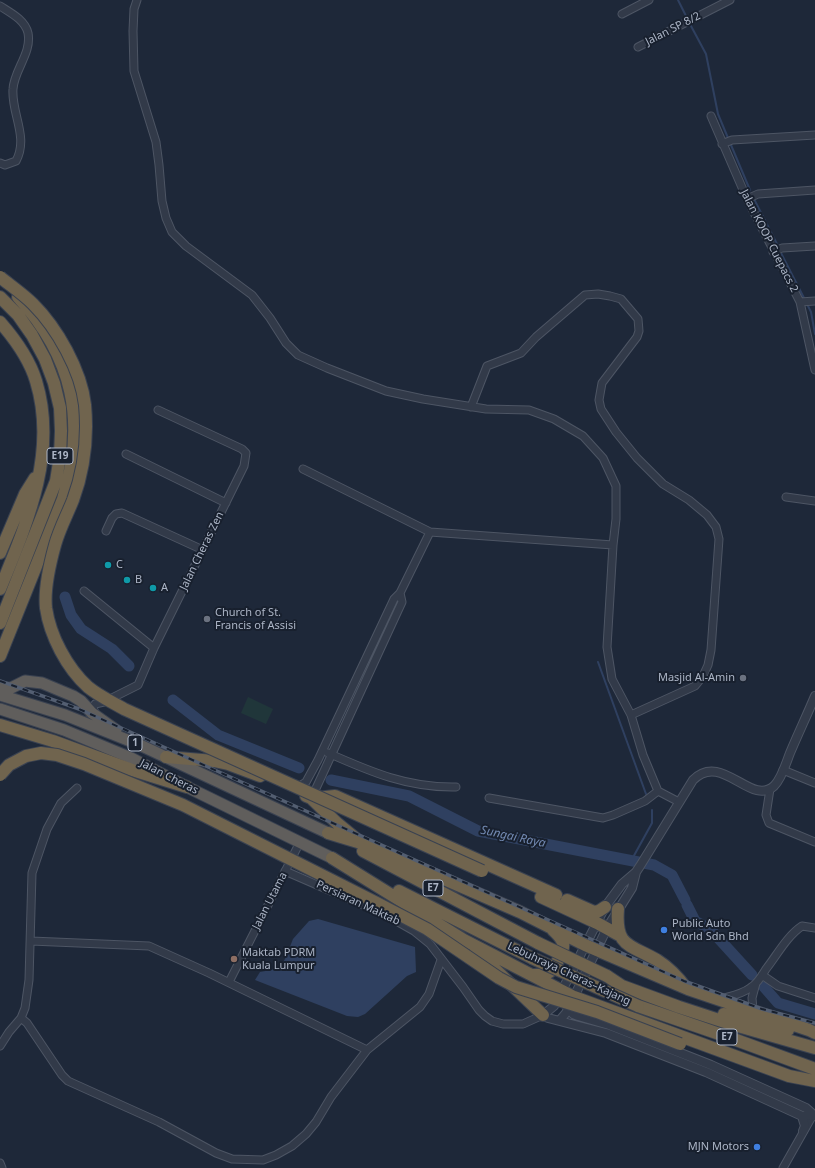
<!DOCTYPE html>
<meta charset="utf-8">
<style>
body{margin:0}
canvas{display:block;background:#1e2839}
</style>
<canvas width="815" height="1168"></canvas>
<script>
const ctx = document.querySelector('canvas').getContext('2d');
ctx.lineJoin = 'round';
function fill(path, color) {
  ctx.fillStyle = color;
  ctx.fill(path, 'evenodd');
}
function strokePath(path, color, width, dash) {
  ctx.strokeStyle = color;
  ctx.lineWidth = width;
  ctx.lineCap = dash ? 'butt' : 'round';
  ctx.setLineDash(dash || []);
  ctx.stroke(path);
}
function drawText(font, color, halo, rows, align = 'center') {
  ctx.font = font + ' "Noto Sans",sans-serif';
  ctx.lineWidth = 4;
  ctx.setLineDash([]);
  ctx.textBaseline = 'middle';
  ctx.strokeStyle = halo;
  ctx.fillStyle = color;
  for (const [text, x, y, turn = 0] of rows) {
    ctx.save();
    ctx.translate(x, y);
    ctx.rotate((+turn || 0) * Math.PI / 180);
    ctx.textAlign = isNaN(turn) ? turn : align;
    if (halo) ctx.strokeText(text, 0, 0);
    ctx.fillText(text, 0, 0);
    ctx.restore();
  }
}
fill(new Path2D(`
 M 248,697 L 273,709 L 266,724 L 241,713 Z`), '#20363a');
fill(new Path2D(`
 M 318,919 L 415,947 L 416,972 L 407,976 L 365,1014 L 358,1017 L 347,1016 L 255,980 L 260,972 L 271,970 L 280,967 L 285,959 L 293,939 L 309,921 Z`), '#2f4060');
strokePath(new Path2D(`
 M 678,0 L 686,16
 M 691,26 L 706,54 L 718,114 L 728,138
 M 731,145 L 750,190
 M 754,199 L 778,246
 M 781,253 L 804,298
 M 808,306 L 811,312 L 815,334
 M 598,662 L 646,794
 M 631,861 L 652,823 L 652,810`), '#2f4060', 2);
strokePath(new Path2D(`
 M 65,597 L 71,615 L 81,629 L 112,649 L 129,666
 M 173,700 L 218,735 L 299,768
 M 331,780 L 409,796 L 478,831 L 654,865 L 672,875 L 685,900
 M 687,905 L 695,921 L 710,929 L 752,975
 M 764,987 L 778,1003 L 815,1014`), '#2f4060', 11);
const minor = new Path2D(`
 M 137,0 L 134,9 L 133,31 L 134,71 L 156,142 L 159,165 L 162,201 L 166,218 L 172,232 L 186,246 L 252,295 L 270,318 L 286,343 L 298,355 L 327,368 L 386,391 L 423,399 L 486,409 L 529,410 L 554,419 L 583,436 L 603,458 L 616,486 L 616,519 L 613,545 L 607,647 L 612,679 L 631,715 L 643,755 L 658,791 L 679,802
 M 0,6 C 11,13 25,20 28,33 C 32,53 14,70 13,89 C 11,113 29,137 16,161 L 5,165 L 0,163
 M 622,14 L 649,0
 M 638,47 L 730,0
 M 711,116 L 747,199 L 800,302 L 815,370
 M 722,144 L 732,140 L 815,135
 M 747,199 L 758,194 L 815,190
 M 773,252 L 782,248 L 815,246
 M 800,302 L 815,301
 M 471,407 L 487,366 L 521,353 L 536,337 L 585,295 L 598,294 L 610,296 L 621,299 L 638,319 L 639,331 L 637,337 L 602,383 L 599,400 L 601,409 L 616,432 L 637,458 L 663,484 L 689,500 L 707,515 L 716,527 L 719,539 L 711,650 L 708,665 L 703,676 L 695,686 L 631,715
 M 126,454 L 226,503
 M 303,469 L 430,532 L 613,545
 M 786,497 L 815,501
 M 106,531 L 112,518 L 116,514 L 122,513 L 203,550
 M 84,591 L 154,648
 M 96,715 L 93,708 L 95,704 L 104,702 L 138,685 L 154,648 L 244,466 L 246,453 L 242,449 L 158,410
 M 328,753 C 371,772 408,788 456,787
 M 783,770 L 815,783
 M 296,788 L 306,782 L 318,760 L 394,599 L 400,593 L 430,532
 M 770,789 L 766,815 L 769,823 L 815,842
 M 312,797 L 402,602 L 400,593
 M 489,798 L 603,818 L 613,815 L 645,801 L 658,791
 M 285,871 L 384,914 L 414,931 L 430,944 L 463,987 L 479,1010 L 485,1016 L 492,1021 L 503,1024 L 523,1024 L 543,1015
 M 31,941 L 149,946 L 209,973 L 367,1050
 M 762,975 L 778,986 L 815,998
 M 229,982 L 300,842
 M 721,999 C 731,996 742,994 750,988 C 757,984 762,976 766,969 C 777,955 787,936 802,926 L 815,928
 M 753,1010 L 752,998 L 756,983
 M 21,1018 L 27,1023 L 62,1075 L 68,1081 L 159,1122 L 216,1153 L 232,1159 L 263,1160 L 276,1155 L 292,1146 L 306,1134 L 316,1122 L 331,1097 L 367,1050 L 420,1007 L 429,994 L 441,960
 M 0,1046 L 9,1032 L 21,1018 L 25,1008 L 29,980 L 32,873 L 47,829 L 61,803 L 77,788
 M 0,1163 L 2,1168
 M 783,1168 L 813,1115`);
const tertiary = new Path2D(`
 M 568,1008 L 573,1014 L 578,1016 L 609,1025 L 711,1065 L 806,1108 L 815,1116
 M 560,1020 L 566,1013 L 574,997 L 607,928 L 632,888 L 636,872
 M 813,1115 L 802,1116 L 706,1072 L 606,1033 L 548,1018 L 543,1015 L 554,1006 L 605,907 L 622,884 L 636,872 L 640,866 L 693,780 C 722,751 751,807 774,786 C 782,778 786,763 790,753 C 798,734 807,715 815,696
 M 802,1116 L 805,1126 L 803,1131`);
const trunk = new Path2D(`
 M 0,688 L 11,688 L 25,681 L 42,683 L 73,696 L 81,701 L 92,713 L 116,730
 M 0,695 L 65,715 L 140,745 L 328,833
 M 0,709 L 64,730 L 131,758 L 187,787 L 332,858`);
const motorway = new Path2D(`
 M 0,297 L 18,315 L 32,335 L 45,359 L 54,383 L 60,408 L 61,431 L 60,456 L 56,481 L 0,623
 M 0,322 C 14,338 30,361 36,381 C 58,453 27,523 0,589
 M 0,553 L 25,494 L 35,478
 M 0,656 L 63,499 C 87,421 73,357 18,297
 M 0,725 L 53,741 L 132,770 L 187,787
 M 166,757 L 214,761 L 228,764 L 260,776
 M 306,796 L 311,798 L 338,824 L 355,838
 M 317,798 L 335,796 L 556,895
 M 328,833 L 361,843 L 520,912 L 585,945 L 688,989 L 809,1030 L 815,1033
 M 363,851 L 538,943
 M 332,858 L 464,940 L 574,997 L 789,1076 L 815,1081
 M 399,891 L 532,958
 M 541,897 L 597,923 L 619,935
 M 567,900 L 594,912 L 599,911 L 605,907
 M 618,909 C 615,947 629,944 657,960 C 668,967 678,977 686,988
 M 476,951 L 543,1015
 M 532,975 C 537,975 543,976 548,973 C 554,970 565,950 563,943 C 561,937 557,934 553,930
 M 607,976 L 622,986 L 679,1007 L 731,1024 L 815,1048
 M 638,1006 L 728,1037 L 815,1069
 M 724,1014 L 788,1030`);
strokePath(minor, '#4d5564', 9);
strokePath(tertiary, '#4d5564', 10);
strokePath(trunk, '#3a4251', 13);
strokePath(motorway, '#3a4251', 14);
strokePath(minor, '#323a49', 7);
strokePath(tertiary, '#323a49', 8);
strokePath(trunk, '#605e5c', 11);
strokePath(motorway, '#70644e', 12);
const rail = new Path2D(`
 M 0,681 L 79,709 L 684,981 L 762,1009 L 815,1023`);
strokePath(rail, '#535e71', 3.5);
strokePath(rail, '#18202e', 2, [6]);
const motorwayBridge = new Path2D(`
 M 0,277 C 11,286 23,294 33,304 C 57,328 81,370 85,405 C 88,437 84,470 73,500 C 67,515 59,530 55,545 C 50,563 44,589 46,608 C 50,636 67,668 88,687 C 99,696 112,702 124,709 L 482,871
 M 0,775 L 9,765 L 26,756 L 41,753 L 57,755 L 84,764 L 183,805 L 377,903 L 427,929 L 499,978 L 516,987 L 597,1012 L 680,1044
 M 538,943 L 607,976
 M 532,958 L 638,1006`);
strokePath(motorwayBridge, '#3a4251', 14, []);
strokePath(motorwayBridge, '#70644e', 12);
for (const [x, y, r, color] of [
 [108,565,4,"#0f9aa8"],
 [127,580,4,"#0f9aa8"],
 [153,588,4,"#0f9aa8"],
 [207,619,4,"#6b7280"],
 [743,678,4,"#6b7280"],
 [664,930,4,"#3f7fe0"],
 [234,959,4,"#8d6e63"],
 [757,1147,4,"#3f7fe0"]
]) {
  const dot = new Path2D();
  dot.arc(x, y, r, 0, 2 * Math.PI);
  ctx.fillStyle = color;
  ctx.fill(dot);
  strokePath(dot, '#18202e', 1.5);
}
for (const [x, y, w] of [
 [60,456,26],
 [135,743,14],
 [433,888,20],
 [727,1037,20]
]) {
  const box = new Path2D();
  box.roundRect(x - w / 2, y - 8, w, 16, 3);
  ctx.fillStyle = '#18202e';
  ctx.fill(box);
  strokePath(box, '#acb5c6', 1);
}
drawText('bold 10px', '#acb5c6', null, [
 ["E19",60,456],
 ["1",135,743],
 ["E7",433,888],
 ["E7",727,1037]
]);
drawText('11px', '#acb5c6', '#18202e', [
 ["Jalan SP 8/2",673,29,-27],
 ["Jalan KOOP Cuepacs 2",769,241,63],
 ["Jalan Cheras Zen",202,551,-64],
 ["Jalan Cheras",169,777,27],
 ["Jalan Utama",270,901,-63],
 ["Persiaran Maktab",358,903,25],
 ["Lebuhraya Cheras–Kajang",569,974,25]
]);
drawText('11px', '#acb5c6', '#18202e', [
 ["C",116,565],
 ["B",135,580],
 ["A",161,588],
 ["Church of St.",215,613],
 ["Francis of Assisi",215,626],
 ["Masjid Al-Amin",735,678,"right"],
 ["Public Auto",672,924],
 ["World Sdn Bhd",672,937],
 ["Maktab PDRM",242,953],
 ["Kuala Lumpur",242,966],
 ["MJN Motors",749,1147,"right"]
], 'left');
drawText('italic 12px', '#7289b1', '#18202e', [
 ["Sungai Raya",513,837,12]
]);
</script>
